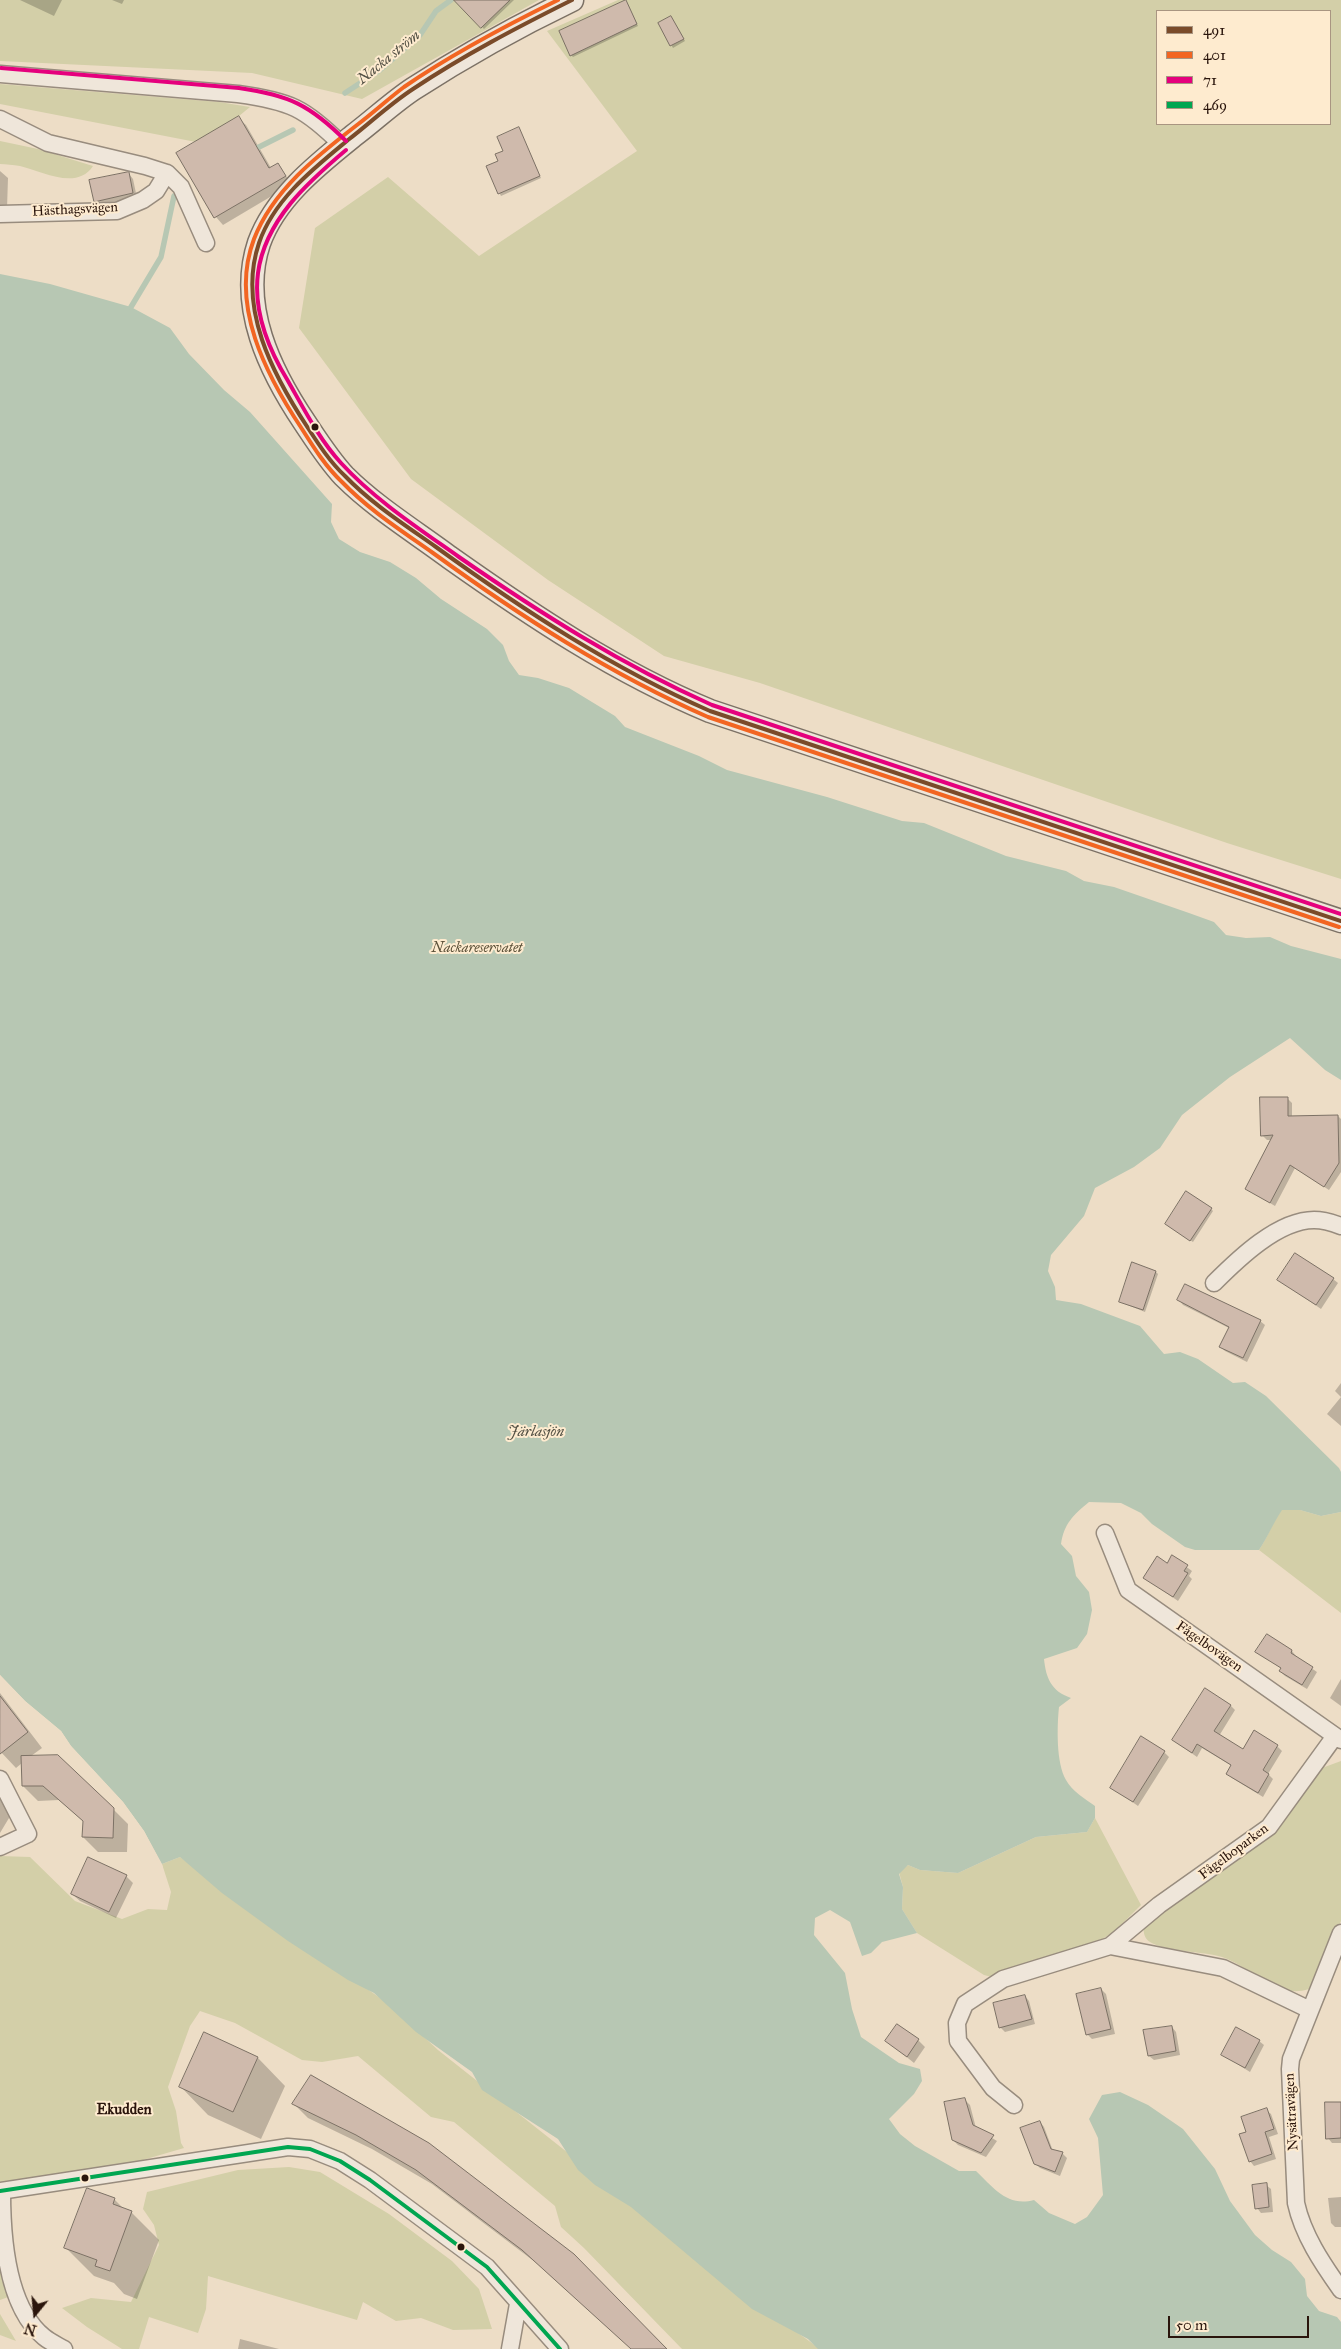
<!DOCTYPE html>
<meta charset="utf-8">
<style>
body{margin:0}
#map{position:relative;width:1341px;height:2349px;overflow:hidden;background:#edddc6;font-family:"IM FELL Great Primer",serif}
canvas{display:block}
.legend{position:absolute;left:1156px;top:10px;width:175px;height:115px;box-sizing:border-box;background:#feebcf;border:1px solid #a99581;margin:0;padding:6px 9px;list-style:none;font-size:15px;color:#2a150c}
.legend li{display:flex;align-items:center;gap:10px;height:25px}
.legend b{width:25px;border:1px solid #a99581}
.north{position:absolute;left:10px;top:2289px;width:50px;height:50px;-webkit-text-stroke:4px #feebcf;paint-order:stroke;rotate:197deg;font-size:14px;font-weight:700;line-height:20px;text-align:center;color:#2a150c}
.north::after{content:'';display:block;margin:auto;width:18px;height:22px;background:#2a150c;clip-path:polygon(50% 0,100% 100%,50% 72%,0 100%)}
.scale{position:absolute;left:1168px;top:2316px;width:141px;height:22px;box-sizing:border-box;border:2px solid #2a150c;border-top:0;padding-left:6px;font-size:15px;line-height:18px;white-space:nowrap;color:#2a150c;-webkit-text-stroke:4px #feebcf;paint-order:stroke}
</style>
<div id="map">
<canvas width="1341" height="2349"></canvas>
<ul class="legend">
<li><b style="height:6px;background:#7a4b2a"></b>491</li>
<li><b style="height:6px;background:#f26522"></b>401</li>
<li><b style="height:6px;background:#e5007d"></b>71</li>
<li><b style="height:6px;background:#00a651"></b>469</li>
</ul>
<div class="north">N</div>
<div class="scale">50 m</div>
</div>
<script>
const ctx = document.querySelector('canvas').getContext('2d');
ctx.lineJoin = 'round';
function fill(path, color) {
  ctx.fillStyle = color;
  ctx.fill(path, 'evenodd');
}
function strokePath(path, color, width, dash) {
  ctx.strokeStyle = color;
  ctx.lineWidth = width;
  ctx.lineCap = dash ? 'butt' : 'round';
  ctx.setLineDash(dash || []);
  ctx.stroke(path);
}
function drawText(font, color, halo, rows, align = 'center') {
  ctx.font = font + ' "IM FELL Great Primer",serif';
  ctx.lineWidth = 4;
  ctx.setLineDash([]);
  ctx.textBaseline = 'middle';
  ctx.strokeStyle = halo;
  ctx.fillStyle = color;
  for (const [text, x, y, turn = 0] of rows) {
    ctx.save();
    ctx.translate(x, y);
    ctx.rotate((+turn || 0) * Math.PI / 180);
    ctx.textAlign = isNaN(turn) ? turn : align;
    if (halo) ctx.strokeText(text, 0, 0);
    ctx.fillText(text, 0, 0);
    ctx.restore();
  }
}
fill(new Path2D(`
 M 0,0 L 539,0 L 362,99 L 252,73 L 0,61 Z
 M 618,0 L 1341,0 L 1341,879 L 1227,843 L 760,683 L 664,656 L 548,580 L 411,479 L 299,328 L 315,228 L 388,177 L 479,256 L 637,151 L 547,31 ZM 1157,11 L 1330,11 L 1330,124 L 1157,124 Z
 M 0,84 L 219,102 L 250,107 L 239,116 L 196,142 L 0,104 Z
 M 0,141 L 38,149 L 93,166 C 77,191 41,171 20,166 C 13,165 6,164 0,164 Z
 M 1281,1510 L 1300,1510 L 1321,1516 L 1341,1512 L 1341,1613 L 1259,1550 C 1268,1537 1272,1523 1281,1510 Z
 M 1341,1761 L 1341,1921 L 1309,1989 C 1275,2000 1252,1967 1222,1957 C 1203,1951 1166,1952 1150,1942 C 1144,1938 1143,1932 1144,1925 L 1306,1785 L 1322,1768 Z
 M 1095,1818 L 1141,1905 L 1114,1932 L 1102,1939 L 996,1978 L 984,1975 L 917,1933 L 902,1909 L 903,1887 L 899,1872 L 908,1865 L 920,1870 L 958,1873 L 1036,1837 L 1087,1832 Z
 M 0,1856 L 30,1857 L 75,1901 L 122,1919 L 148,1909 L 167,1910 L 171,1892 L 162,1864 L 180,1857 L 390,2005 L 438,2050 L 510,2107 L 768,2311 L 820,2349 L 682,2349 L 584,2248 L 561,2227 L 555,2206 L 454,2122 L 431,2117 L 358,2056 L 322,2062 L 302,2060 L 235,2023 L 200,2011 L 190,2026 L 168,2087 L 176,2111 L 181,2143 L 184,2148 L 98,2173 L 0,2182 Z
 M 289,2167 L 320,2172 L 389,2214 L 452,2261 L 479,2289 L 492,2329 L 453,2330 L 421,2318 L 396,2321 L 363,2302 L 357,2320 L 208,2276 L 206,2309 L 198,2333 L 149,2317 L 139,2349 L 122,2349 L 87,2327 L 62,2308 L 91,2298 L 131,2302 L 159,2245 L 154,2225 L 143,2209 L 147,2192 L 238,2170 Z
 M 0,2263 L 11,2296 L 0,2300 Z
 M 0,2314 L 16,2341 L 0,2335 Z`), '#d3cfa8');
fill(new Path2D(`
 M 0,274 L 50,284 L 131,307 L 170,328 L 189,354 L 224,390 L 250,412 L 332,504 L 331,522 L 339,539 L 360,552 L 390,562 L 416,578 L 441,599 L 487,629 L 503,645 L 509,661 L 519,675 L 538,678 L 569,688 L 615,716 L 625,727 L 699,756 L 727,770 L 827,797 L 902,821 L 924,823 L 1006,856 L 1066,871 L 1084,881 L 1114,887 L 1189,913 L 1214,922 L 1226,935 L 1246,938 L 1270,937 L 1291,946 L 1341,959 L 1341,1080 L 1325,1070 L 1290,1038 L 1230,1077 L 1182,1115 L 1160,1148 L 1134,1167 L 1095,1188 L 1084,1216 L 1051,1255 L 1048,1271 L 1055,1287 L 1056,1300 L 1081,1304 L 1140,1326 L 1164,1354 L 1180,1352 L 1198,1359 L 1233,1383 L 1245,1382 L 1266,1396 L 1339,1468 L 1341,1472 L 1341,1512 L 1321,1516 L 1300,1510 L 1282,1510 C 1273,1523 1268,1537 1259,1550 L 1195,1550 L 1185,1547 L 1152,1524 L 1141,1513 L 1121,1503 L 1089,1502 C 1073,1515 1064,1524 1061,1544 L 1072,1556 L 1076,1576 L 1089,1592 L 1092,1610 L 1087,1634 L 1077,1648 L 1044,1659 C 1046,1678 1051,1691 1071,1698 L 1059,1707 C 1057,1726 1056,1763 1066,1780 C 1072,1791 1085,1799 1095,1806 L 1095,1818 L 1087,1832 L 1036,1837 L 958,1873 L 920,1870 L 908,1865 L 899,1874 L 903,1887 L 902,1909 L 917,1933 L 882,1942 L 871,1953 L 862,1956 L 850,1922 L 830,1910 L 815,1918 L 814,1935 L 845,1973 L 852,2009 L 861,2037 L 899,2063 L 920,2069 L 922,2081 L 914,2094 L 889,2119 L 900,2134 L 915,2146 L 959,2171 L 976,2171 C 994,2188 1007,2207 1034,2200 L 1049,2213 L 1075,2224 L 1087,2217 L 1103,2195 L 1098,2138 L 1089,2119 L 1102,2095 L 1120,2092 L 1148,2105 L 1183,2129 L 1215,2169 L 1230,2201 L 1255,2235 L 1272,2250 L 1291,2262 L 1305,2279 L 1307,2296 L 1319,2311 L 1337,2317 L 1341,2322 L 1341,2349 L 818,2349 L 808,2339 L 752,2309 L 631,2207 L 595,2185 L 578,2170 L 558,2139 L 482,2090 L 472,2072 L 416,2032 L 374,1993 L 348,1980 L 288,1941 L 222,1893 L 180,1857 L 162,1864 L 144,1831 L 123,1802 L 71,1746 L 61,1731 L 25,1701 L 0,1675 Z`), '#b7c7b3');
fill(new Path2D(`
 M 0,1675 L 25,1701 L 61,1731 L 71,1746 L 123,1802 L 144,1831 L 163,1867 L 160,1866 L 142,1833 L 121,1803 L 69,1748 L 59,1732 L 23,1703 L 0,1679 Z`), '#edddc6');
fill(new Path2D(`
 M 20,0 L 62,0 L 54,16 Z
 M 112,0 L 124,0 L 122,4 Z
 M 467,0 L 514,0 L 484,29 L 461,6 Z
 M 627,3 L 638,26 L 573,57 L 571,55 Z
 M 671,17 L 685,41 L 673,48 L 659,23 Z
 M 238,118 L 246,125 L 271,168 L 278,165 L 292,184 L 223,225 L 216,217 L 178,154 Z
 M 519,129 L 541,178 L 501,196 L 487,167 L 499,162 Z
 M 0,171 L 8,178 L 7,209 L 0,209 Z
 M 129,174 L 133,179 L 137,198 L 100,206 L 95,201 Z
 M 1287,1098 L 1292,1103 L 1292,1117 L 1338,1116 L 1341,1119 L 1341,1172 L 1329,1190 L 1295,1168 L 1275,1206 L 1246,1189 L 1272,1140 L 1267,1140 L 1262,1135 Z
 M 1211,1209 L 1213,1211 L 1193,1242 L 1168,1226 Z
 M 1156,1272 L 1158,1274 L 1145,1312 L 1120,1302 Z
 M 1333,1279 L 1338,1283 L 1321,1309 L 1279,1280 Z
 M 1179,1300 L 1260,1321 L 1265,1325 L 1247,1362 L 1225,1351 L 1220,1347 L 1229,1328 L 1183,1305 Z
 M 1341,1383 L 1341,1426 L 1327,1414 L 1341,1397 L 1335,1391 Z
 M 1173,1557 L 1192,1571 L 1189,1576 L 1192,1579 L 1178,1601 L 1145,1578 L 1168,1564 Z
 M 1267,1636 L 1292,1651 L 1296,1656 L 1295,1657 L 1317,1672 L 1307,1689 L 1285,1676 L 1280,1671 L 1282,1669 L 1257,1652 Z
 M 1341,1679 L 1341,1706 L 1330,1698 Z
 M 0,1693 L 42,1748 L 31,1756 L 113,1809 L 128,1824 L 127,1852 L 98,1852 L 83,1837 L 84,1822 L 59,1800 L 38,1801 L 23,1786 L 22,1763 L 16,1768 L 0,1751 Z
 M 1231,1706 L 1235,1710 L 1219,1736 L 1243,1751 L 1277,1746 L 1282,1751 L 1268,1774 L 1273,1779 L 1263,1797 L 1232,1778 L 1227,1773 L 1232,1766 L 1202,1748 L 1197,1757 L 1173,1740 Z
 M 1164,1752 L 1169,1757 L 1138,1806 L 1111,1787 Z
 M 0,1799 L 12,1813 L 0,1833 Z
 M 126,1876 L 133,1883 L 116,1918 L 80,1901 L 72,1894 Z
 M 1101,1989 L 1106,1994 L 1115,2034 L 1092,2039 L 1087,2034 Z
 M 1025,1996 L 1029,2001 L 1035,2024 L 1005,2032 L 1000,2027 Z
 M 1172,2027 L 1176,2032 L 1180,2055 L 1154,2060 L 1149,2056 Z
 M 918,2040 L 925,2047 L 914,2063 L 887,2041 Z
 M 1259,2041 L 1264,2045 L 1250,2072 L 1223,2055 Z
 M 258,2058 L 285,2086 L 261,2139 L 208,2115 L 181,2087 Z
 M 312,2077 L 665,2349 L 632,2349 L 539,2265 L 432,2184 L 372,2149 L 308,2118 L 294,2104 Z
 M 965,2100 L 970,2105 L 976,2128 L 997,2141 L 986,2157 L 958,2145 L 953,2140 Z
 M 1341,2103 L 1341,2143 L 1332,2143 L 1328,2138 Z
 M 1266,2110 L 1271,2114 L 1278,2134 L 1269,2137 L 1276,2159 L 1254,2166 L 1250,2161 L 1248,2132 Z
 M 1040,2122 L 1044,2127 L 1053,2151 L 1062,2153 L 1067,2158 L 1060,2176 L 1040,2168 L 1035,2163 Z
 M 1266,2185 L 1271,2189 L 1273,2212 L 1261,2213 L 1257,2208 Z
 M 87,2189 L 115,2200 L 125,2210 L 131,2212 L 159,2240 L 137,2299 L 124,2294 L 114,2283 L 94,2276 L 66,2248 Z
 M 1341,2197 L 1341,2227 L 1335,2227 L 1331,2223 L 1328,2198 Z
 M 240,2339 L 279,2349 L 238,2349 Z`), '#0003');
strokePath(new Path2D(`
 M 345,93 L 380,70 L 420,35 L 436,11 L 451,0
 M 257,148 L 293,130
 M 131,307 L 161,257 L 174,196`), '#b7c7b3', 5.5);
const building = new Path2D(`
 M 454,0 L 510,0 L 481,28 Z
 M 626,0 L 637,24 L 570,56 L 559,31 Z
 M 671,16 L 684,39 L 670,46 L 658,23 Z
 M 239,116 L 269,168 L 278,163 L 286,176 L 214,218 L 176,153 Z
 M 519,127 L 540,176 L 498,194 L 486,166 L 498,161 L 495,154 L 503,151 L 497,137 Z
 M 129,172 L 133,193 L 94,202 L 89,180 Z
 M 1260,1097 L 1288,1097 L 1288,1116 L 1338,1115 L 1339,1163 L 1324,1187 L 1290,1165 L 1270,1203 L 1245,1189 L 1273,1135 L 1261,1136 Z
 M 1186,1191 L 1212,1208 L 1190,1241 L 1165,1224 Z
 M 1295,1253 L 1334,1278 L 1316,1305 L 1277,1280 Z
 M 1132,1262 L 1156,1271 L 1143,1310 L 1119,1302 Z
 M 1185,1284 L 1261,1320 L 1243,1358 L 1219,1347 L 1229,1327 L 1177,1300 Z
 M 1172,1555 L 1188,1565 L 1184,1571 L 1188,1573 L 1173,1597 L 1143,1578 L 1157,1556 L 1167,1563 Z
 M 1267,1634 L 1292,1650 L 1291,1653 L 1313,1667 L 1302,1685 L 1279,1671 L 1281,1668 L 1255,1652 Z
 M 1205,1688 L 1231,1705 L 1214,1731 L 1243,1749 L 1254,1730 L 1278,1745 L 1263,1770 L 1269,1774 L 1258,1793 L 1226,1774 L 1231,1765 L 1197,1744 L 1192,1753 L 1172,1740 Z
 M 0,1696 L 28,1732 L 0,1754 Z
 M 1141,1736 L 1165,1751 L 1133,1802 L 1110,1788 Z
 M 58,1755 L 114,1808 L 113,1838 L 82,1837 L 83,1821 L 43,1786 L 22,1786 L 21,1756 Z
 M 88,1857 L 127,1875 L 109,1912 L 71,1894 Z
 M 1101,1988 L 1111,2029 L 1086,2035 L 1076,1994 Z
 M 1025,1995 L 1032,2019 L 999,2028 L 993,2003 Z
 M 897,2024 L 919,2039 L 907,2057 L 885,2041 Z
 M 1172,2026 L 1176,2051 L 1148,2056 L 1143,2030 Z
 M 1236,2027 L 1260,2040 L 1245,2068 L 1221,2055 Z
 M 204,2032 L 258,2057 L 233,2112 L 179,2087 Z
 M 311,2075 L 429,2143 L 574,2254 L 667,2349 L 631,2349 L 522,2250 L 416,2170 L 356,2135 L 292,2104 Z
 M 965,2098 L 973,2125 L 994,2135 L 981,2153 L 952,2140 L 944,2102 Z
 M 1325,2102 L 1341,2102 L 1341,2138 L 1326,2139 Z
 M 1267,2108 L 1274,2129 L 1265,2132 L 1272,2154 L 1249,2162 L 1239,2134 L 1246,2132 L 1241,2117 Z
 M 1040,2121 L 1051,2149 L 1063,2152 L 1055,2172 L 1034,2164 L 1020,2128 Z
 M 1267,2183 L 1269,2207 L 1255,2209 L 1252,2185 Z
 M 87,2188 L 115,2198 L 113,2204 L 132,2211 L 110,2271 L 95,2266 L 97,2260 L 64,2248 Z`);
fill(building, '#cfbaac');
strokePath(building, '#7c7165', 1);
const minor = new Path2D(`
 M 0,74 L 238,94 C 290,101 305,108 342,145
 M 0,119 L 48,143 L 145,166 L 167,173 L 181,187 L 206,243
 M 0,214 L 117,211 L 143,200 L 156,191 L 167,173
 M 1214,1283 C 1238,1259 1278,1220 1314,1220 C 1323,1220 1333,1223 1341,1226
 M 1105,1533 L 1128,1590 L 1341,1740
 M 0,1779 L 28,1834 L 0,1847
 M 1341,1933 L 1291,2059 L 1290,2069 L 1296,2203 C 1303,2235 1322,2263 1341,2290
 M 1310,2010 L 1223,1968 L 1110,1946 L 1159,1905 L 1269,1827 L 1335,1736
 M 1014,2105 L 993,2088 L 958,2041 L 957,2023 L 965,2004 L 1003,1979 L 1110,1946
 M 0,2191 L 288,2147 L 310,2149 L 340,2161 L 370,2180 L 487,2267 L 560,2349
 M 2,2192 C 2,2237 7,2307 44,2337 C 50,2342 57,2345 64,2349
 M 510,2349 L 518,2304`);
const secondary = new Path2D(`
 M 572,0 C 518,26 464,56 413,89 C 392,103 373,121 353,136 C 317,165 275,198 259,243 C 238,306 270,371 305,423 C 317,441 329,460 344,476 C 375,507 414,531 449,557 C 531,615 616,672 710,711 L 1341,921`);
strokePath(minor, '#988c7e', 19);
strokePath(secondary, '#7c7165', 25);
strokePath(minor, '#efe6da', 16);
strokePath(secondary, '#efe6da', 22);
strokePath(new Path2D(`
 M 572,0 C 518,27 464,55 413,89 C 390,104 370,123 348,140 C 314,168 274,199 259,243 C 237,308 273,375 308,428 C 319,445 330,462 345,476 C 372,504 405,525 436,547 C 523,610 612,668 710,711 L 1341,921`), '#7a4b2a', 4);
strokePath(new Path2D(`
 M 558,0 C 505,26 452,54 404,87 C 388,99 373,113 357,125 C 317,156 273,190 254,239 C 229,305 266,375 302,429 C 314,448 326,467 342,482 C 369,510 402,531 433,553 C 520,616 610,674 708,717 L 1339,927`), '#f26522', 4);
strokePath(new Path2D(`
 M 1,68 L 239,88 C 289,95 310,105 346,141
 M 346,150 C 308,182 265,220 258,273 C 253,311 269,350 288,381 C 304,409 319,439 341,463 C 375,500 418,528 459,557 C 540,613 622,665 712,705 L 1341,914`), '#e5007d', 4);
strokePath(new Path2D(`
 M 0,2191 L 288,2147 L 310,2149 L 340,2161 L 370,2180 L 487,2267 L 560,2349`), '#00a651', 4);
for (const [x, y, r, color] of [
 [315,427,4.5,"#2a150c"],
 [85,2178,4.5,"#2a150c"],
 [461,2247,4.5,"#2a150c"]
]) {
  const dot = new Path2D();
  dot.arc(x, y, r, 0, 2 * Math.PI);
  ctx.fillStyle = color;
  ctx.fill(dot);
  strokePath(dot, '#feebcf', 2);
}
drawText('14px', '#2a150c', '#feebcf', [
 ["Hästhagsvägen",75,210,-3],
 ["Fågelbovägen",1209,1647,35],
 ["Fågelboparken",1234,1852,-37],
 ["Nysätravägen",1292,2112,-93]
]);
drawText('italic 14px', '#5d523a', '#feebcf', [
 ["Nackareservatet",477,949]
]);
drawText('italic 15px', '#535044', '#feebcf', [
 ["Nacka ström",389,58,-39],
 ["Järlasjön",536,1432]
]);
drawText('bold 15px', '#2a150c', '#feebcf', [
 ["Ekudden",124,2110]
]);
</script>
